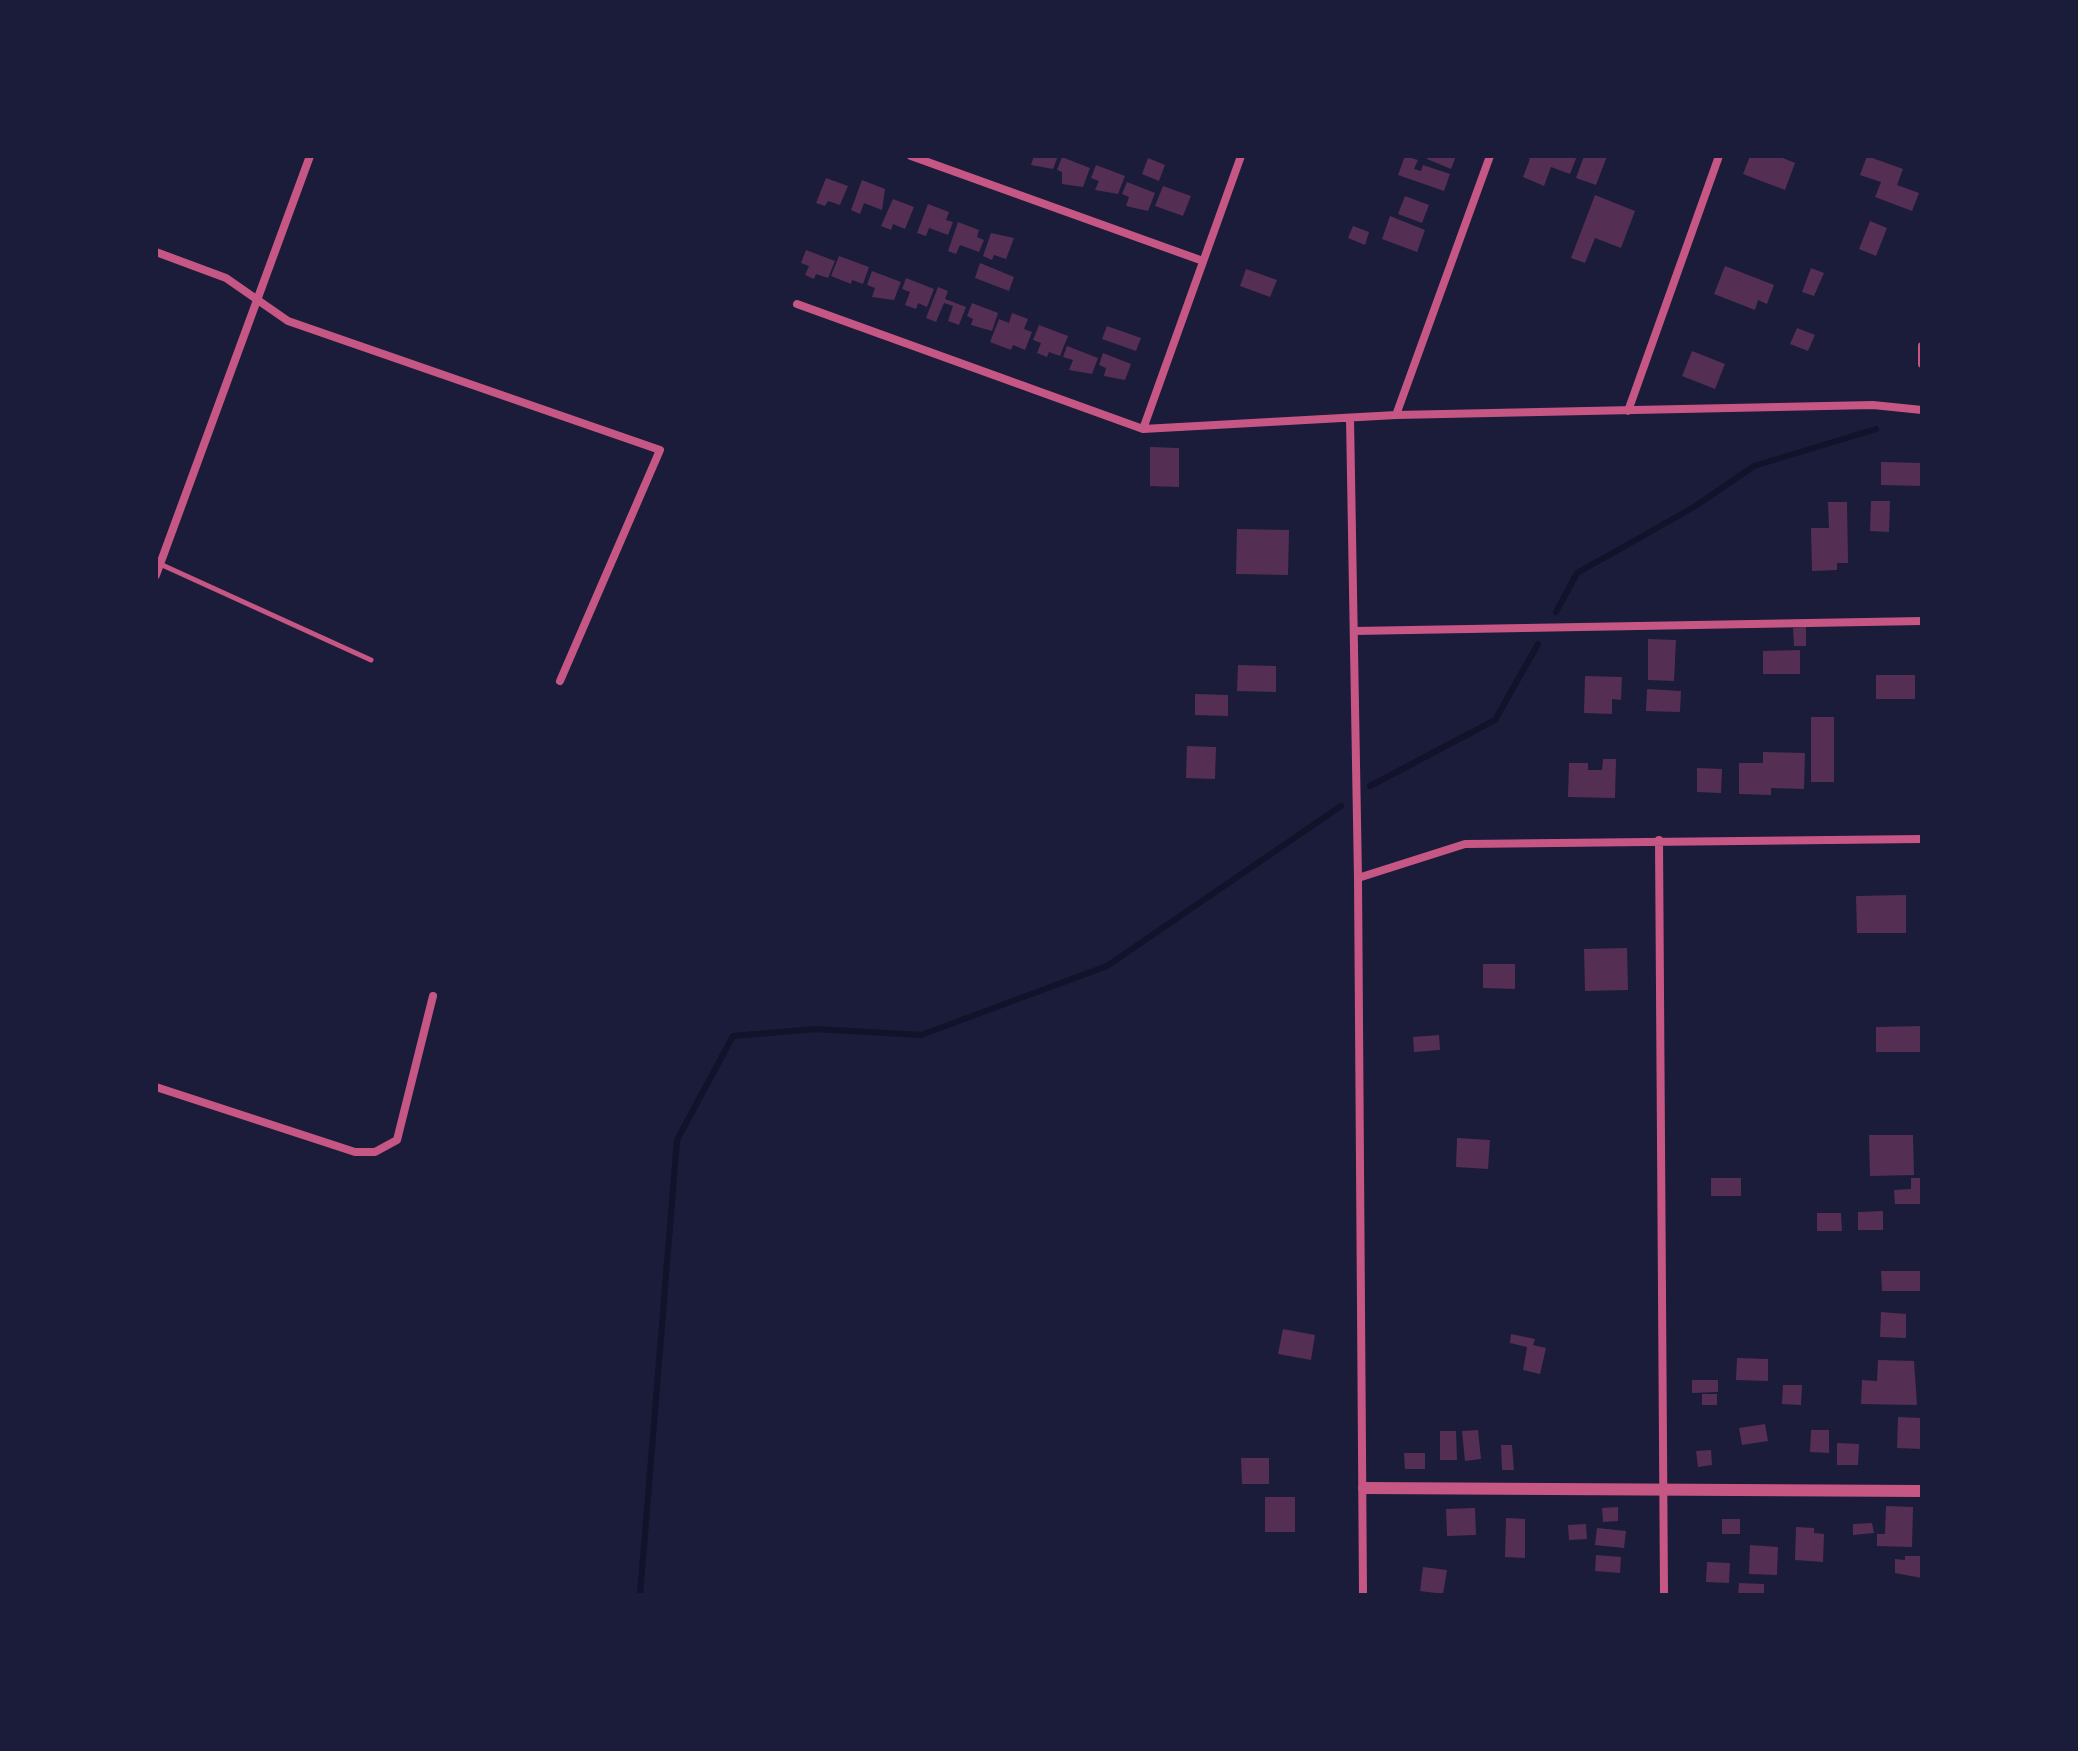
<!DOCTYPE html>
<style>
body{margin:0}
#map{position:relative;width:2078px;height:1751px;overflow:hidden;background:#1b1b3a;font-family:"Golos Text",sans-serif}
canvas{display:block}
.frame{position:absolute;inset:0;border:158px solid #1b1b3a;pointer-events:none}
</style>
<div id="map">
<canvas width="2078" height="1751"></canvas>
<div class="frame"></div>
</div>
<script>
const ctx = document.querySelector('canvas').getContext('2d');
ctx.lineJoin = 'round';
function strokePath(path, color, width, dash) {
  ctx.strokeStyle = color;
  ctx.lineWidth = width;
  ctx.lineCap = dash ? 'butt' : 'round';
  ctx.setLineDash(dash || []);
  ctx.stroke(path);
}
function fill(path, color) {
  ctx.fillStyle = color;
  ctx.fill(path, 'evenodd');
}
strokePath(new Path2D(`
 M 1556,612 L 1577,573 L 1694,507 L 1754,466 L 1876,429
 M 1370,786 L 1495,720 L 1538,644
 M 640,1595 L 677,1140 L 733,1036 L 816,1029 L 921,1035 L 1107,966 L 1341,806`), '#12122b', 6);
fill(new Path2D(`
 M 1034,156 L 1058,156 L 1053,169 L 1031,165 Z
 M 1405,156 L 1418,160 L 1414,169 L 1421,171 L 1423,165 L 1450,174 L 1444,191 L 1398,175 Z
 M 1428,156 L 1456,156 L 1451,169 L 1427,159 Z
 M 1523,156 L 1577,156 L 1570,174 L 1551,167 L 1544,186 L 1523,177 L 1530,159 Z
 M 1584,156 L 1607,156 L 1596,185 L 1576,178 Z
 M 1750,156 L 1778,156 L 1795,163 L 1785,190 L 1743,174 Z
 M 1867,156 L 1903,169 L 1897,185 L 1919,193 L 1912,211 L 1875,197 L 1881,182 L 1860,175 Z
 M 1062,157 L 1090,168 L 1083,187 L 1062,184 L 1062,172 L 1057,170 Z
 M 1148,158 L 1165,165 L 1159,181 L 1142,174 Z
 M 1096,165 L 1125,176 L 1118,194 L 1095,190 L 1099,181 L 1091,178 Z
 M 826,178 L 848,186 L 840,205 L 828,201 L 825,206 L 816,203 Z
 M 862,180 L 885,189 L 882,210 L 864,203 L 860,214 L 851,210 Z
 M 1127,182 L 1155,193 L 1148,211 L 1126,206 L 1129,197 L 1122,194 Z
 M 1163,186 L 1191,196 L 1183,216 L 1155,206 Z
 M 1595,195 L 1635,211 L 1621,248 L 1595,238 L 1585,263 L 1571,258 Z
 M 1405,196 L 1429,205 L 1422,223 L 1398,214 Z
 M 893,199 L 914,207 L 905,229 L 893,224 L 891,230 L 881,226 Z
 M 928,204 L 949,212 L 946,220 L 953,222 L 948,235 L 929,228 L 926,236 L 917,233 Z
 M 1390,216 L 1425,230 L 1417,252 L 1382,239 Z
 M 1870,221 L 1887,228 L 1876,256 L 1859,249 Z
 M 958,222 L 979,230 L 977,237 L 984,240 L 979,252 L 960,245 L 956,254 L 948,251 Z
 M 1353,226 L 1369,232 L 1365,245 L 1348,238 Z
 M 991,233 L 1014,238 L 1006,259 L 994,255 L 992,260 L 983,256 Z
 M 806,250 L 835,261 L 828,278 L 816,274 L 814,279 L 805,275 L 809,266 L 801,263 Z
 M 839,256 L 869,267 L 863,284 L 852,280 L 851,284 L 831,276 Z
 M 980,263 L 1014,277 L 1009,291 L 975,278 Z
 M 1725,266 L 1774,285 L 1767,304 L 1758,300 L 1755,310 L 1714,294 Z
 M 1811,268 L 1824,273 L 1814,296 L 1802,292 Z
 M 1246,269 L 1277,280 L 1270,297 L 1240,286 Z
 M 872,271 L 901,282 L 894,300 L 872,297 L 875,288 L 867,285 Z
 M 906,278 L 934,289 L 927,307 L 918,303 L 916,309 L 905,305 L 910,292 L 902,289 Z
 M 938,287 L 948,291 L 945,299 L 966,307 L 959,325 L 948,321 L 953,306 L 944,303 L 936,322 L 926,318 Z
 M 972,303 L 998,313 L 992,331 L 971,325 L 973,319 L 967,316 Z
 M 1012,313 L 1028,319 L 1024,329 L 1032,332 L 1025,350 L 1013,345 L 1011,350 L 990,342 L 999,319 L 1009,323 Z
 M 1039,325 L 1068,336 L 1060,356 L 1049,352 L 1047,357 L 1037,353 L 1041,343 L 1033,340 Z
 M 1107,326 L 1141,338 L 1136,351 L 1102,339 Z
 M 1797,328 L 1815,335 L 1808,351 L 1790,344 Z
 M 1067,346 L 1098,358 L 1092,374 L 1069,370 L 1073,360 L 1063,357 Z
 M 1692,351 L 1725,364 L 1715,389 L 1682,376 Z
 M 1103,353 L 1131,364 L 1125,380 L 1104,376 L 1106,368 L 1099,365 Z
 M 1150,447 L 1179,448 L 1179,487 L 1150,486 Z
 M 1881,462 L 1922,463 L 1922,486 L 1881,485 Z
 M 1871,501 L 1890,501 L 1889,532 L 1870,531 Z
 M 1828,502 L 1847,502 L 1848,563 L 1837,563 L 1837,570 L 1812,571 L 1811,528 L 1829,528 Z
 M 1237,529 L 1289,530 L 1288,575 L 1236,574 Z
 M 1806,627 L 1806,646 L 1794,646 L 1793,628 Z
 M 1648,639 L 1676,640 L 1674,681 L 1648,680 Z
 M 1800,650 L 1800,674 L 1763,674 L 1763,651 Z
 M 1238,665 L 1276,666 L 1276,692 L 1237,691 Z
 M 1876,675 L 1915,675 L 1915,699 L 1876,699 Z
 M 1585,676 L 1622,677 L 1621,700 L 1612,699 L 1612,714 L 1584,713 Z
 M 1647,689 L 1681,691 L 1680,712 L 1646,711 Z
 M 1195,694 L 1228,695 L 1228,716 L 1195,715 Z
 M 1811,717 L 1834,717 L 1834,782 L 1811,782 Z
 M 1187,746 L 1216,747 L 1215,779 L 1186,778 Z
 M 1763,752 L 1805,753 L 1804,789 L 1771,788 L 1771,795 L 1739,794 L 1739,763 L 1763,763 Z
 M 1603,759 L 1616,759 L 1615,798 L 1568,797 L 1569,763 L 1588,763 L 1588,770 L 1602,770 Z
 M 1697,768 L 1722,769 L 1721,793 L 1697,792 Z
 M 1906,895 L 1906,933 L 1857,933 L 1856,896 Z
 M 1627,948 L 1628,990 L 1585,991 L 1584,949 Z
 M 1483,964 L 1515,964 L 1515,989 L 1483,988 Z
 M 1922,1026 L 1922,1052 L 1876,1052 L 1876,1027 Z
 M 1439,1035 L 1440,1050 L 1414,1052 L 1413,1037 Z
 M 1869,1135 L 1913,1135 L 1914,1175 L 1870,1176 Z
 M 1457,1138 L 1490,1140 L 1488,1169 L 1456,1167 Z
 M 1711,1178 L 1741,1178 L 1741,1196 L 1711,1196 Z
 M 1911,1178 L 1922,1178 L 1922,1204 L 1895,1204 L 1894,1190 L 1911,1189 Z
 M 1883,1211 L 1883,1230 L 1858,1230 L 1858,1212 Z
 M 1817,1213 L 1841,1213 L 1842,1231 L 1817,1231 Z
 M 1881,1271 L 1922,1271 L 1922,1291 L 1882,1291 Z
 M 1881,1312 L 1906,1314 L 1906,1338 L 1880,1337 Z
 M 1283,1329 L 1315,1335 L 1311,1360 L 1278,1354 Z
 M 1511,1334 L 1535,1339 L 1533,1345 L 1546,1348 L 1540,1374 L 1523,1370 L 1527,1347 L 1510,1343 Z
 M 1737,1358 L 1768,1359 L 1768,1381 L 1736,1380 Z
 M 1878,1360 L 1914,1361 L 1917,1405 L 1861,1404 L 1862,1380 L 1877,1381 Z
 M 1692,1380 L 1718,1380 L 1718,1392 L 1692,1393 Z
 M 1783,1385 L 1802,1385 L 1801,1405 L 1782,1404 Z
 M 1702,1394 L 1717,1394 L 1717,1405 L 1702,1405 Z
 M 1898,1417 L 1922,1418 L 1922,1449 L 1897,1448 Z
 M 1765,1424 L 1768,1441 L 1742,1445 L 1739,1428 Z
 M 1478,1430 L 1481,1459 L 1465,1461 L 1462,1431 Z
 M 1811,1430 L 1829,1430 L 1829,1453 L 1810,1452 Z
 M 1440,1431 L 1456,1431 L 1457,1460 L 1440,1460 Z
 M 1837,1443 L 1859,1444 L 1858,1465 L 1837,1465 Z
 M 1501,1445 L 1512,1445 L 1514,1470 L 1502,1470 Z
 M 1711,1450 L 1712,1465 L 1698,1467 L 1696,1451 Z
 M 1404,1453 L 1425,1453 L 1425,1469 L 1405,1469 Z
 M 1241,1458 L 1269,1458 L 1269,1484 L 1242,1484 Z
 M 1265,1497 L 1295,1497 L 1295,1532 L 1265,1532 Z
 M 1886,1506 L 1913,1507 L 1912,1547 L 1877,1546 L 1877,1534 L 1885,1534 Z
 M 1618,1507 L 1618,1521 L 1603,1522 L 1602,1508 Z
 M 1475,1508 L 1476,1535 L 1447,1536 L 1446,1509 Z
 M 1506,1518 L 1525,1519 L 1525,1558 L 1505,1557 Z
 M 1722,1519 L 1740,1519 L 1740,1534 L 1722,1534 Z
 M 1872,1523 L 1874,1533 L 1853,1535 L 1853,1524 Z
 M 1586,1524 L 1587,1539 L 1569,1540 L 1568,1525 Z
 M 1796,1527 L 1814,1528 L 1814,1533 L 1824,1534 L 1823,1562 L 1795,1560 Z
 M 1597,1528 L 1626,1531 L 1624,1548 L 1595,1545 Z
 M 1750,1545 L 1778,1547 L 1777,1575 L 1749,1574 Z
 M 1596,1555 L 1621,1557 L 1620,1573 L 1595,1571 Z
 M 1905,1556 L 1922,1556 L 1922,1578 L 1895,1573 L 1895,1559 L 1905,1560 Z
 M 1707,1562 L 1730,1563 L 1729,1583 L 1706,1582 Z
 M 1423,1567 L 1447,1570 L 1443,1594 L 1420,1591 Z
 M 1739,1583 L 1764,1584 L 1764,1595 L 1738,1595 Z`), '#542f53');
strokePath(new Path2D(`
 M 160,564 L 371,660`), '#c65784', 5);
strokePath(new Path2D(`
 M 911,156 L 1203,261
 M 156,252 L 226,278 L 288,321 L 660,450 L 560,681
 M 797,304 L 1143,429 L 1396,415 L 1873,405 L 1922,410
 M 1922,346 L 1922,364
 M 1628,411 L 1719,156
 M 1396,415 L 1490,156
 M 1350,418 L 1358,878 L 1363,1595
 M 1143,429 L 1241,156
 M 156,575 L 310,156
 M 1354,631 L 1922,621
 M 1659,840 L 1664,1595
 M 1358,878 L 1465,844 L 1922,839
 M 156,1087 L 355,1152 L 375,1152 L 397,1140 L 433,996`), '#c65784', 8);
strokePath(new Path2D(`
 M 1364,1488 L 1922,1491`), '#c65784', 12);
</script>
